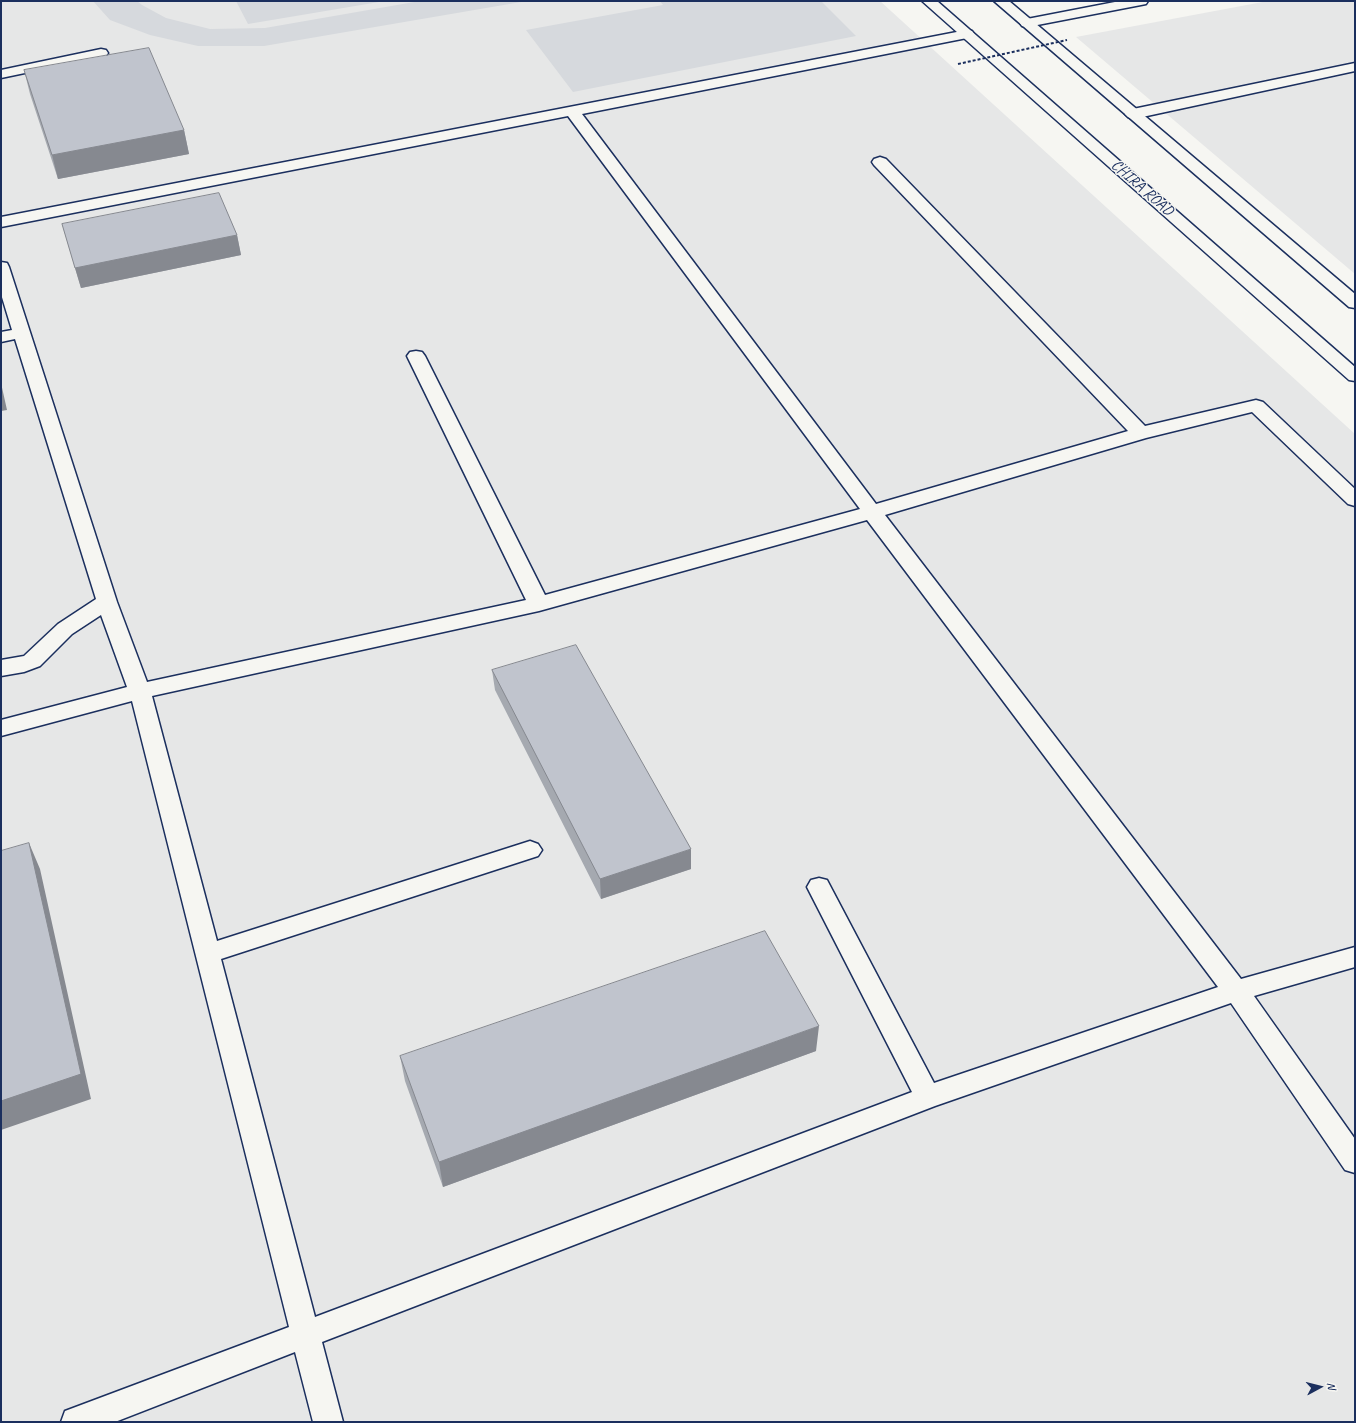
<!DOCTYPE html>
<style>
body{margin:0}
#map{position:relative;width:1356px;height:1423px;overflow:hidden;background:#f6f6f2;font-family:Caveat,sans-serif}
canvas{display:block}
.frame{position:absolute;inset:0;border:2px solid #1b2f5e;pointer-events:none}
.north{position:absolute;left:1300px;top:1367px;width:40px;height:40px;-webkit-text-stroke:3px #f6f6f2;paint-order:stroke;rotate:83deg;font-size:11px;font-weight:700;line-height:16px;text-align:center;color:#1b2f5e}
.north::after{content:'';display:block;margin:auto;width:14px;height:18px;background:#1b2f5e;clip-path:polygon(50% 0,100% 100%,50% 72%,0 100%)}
</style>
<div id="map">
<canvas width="1356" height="1423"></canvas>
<div class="frame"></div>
<div class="north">N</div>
</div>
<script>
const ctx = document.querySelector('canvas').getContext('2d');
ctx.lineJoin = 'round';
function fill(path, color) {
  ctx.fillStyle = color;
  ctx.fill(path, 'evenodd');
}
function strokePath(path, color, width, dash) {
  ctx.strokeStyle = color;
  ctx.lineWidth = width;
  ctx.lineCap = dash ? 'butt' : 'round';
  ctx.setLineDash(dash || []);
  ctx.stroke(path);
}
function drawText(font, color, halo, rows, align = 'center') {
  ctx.font = font + ' Caveat,sans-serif';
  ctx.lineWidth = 3;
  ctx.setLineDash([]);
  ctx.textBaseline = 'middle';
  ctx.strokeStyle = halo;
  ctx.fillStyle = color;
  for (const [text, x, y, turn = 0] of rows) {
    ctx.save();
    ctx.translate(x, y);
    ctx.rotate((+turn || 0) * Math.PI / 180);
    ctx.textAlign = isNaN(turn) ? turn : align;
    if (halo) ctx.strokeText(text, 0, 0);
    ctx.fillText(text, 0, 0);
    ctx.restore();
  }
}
fill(new Path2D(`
 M 1,1 L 880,1 L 1355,434 L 1355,1422 L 1,1422 Z
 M 1268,1 L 1355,1 L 1355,274 L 1076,37 Z`), '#e6e7e7');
fill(new Path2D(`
 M 93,1 L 137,1 L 142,5 L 166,18 L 210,29 L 265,28 L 420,1 L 527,1 L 264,46 L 198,46 L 150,35 L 110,20 Z
 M 236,1 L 385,1 L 248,24 Z
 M 660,1 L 821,1 L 856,36 L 573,92 L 526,30 L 663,5 Z`), '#d6d9dd');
const minor = new Path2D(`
 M 1120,1 L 1148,1 L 1146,4 L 1141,5 L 1027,27 L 1022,26 L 1020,23 L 1022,20 L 1027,19 Z
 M 967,30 L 972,31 L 974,34 L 972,37 L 582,114 L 876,504 L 1128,431 L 874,165 L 872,162 L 874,159 L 880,157 L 886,159 L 1145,426 L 1256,400 L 1263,402 L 1355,489 L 1355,506 L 1348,504 L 1252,412 L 1146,438 L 885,515 L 1241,979 L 1355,947 L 1355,967 L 1254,996 L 1355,1139 L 1355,1173 L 1345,1170 L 1231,1003 L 935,1106 L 322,1342 L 343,1422 L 313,1422 L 295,1352 L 115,1422 L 61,1422 L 65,1411 L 289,1327 L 132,701 L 1,736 L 1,720 L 127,687 L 101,615 L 72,634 L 40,666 L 24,672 L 1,676 L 1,660 L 24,656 L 58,624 L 96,599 L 15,339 L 1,342 L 1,332 L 12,330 L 1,294 L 1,262 L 7,263 L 9,267 L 117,602 L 147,682 L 526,600 L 407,356 L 410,352 L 416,351 L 422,352 L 425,356 L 545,595 L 860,509 L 568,116 L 1,227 L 1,217 ZM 867,520 L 1218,987 L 934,1083 L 827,880 L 819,878 L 811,880 L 807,887 L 912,1092 L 315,1317 L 221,959 L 538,856 L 542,850 L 538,844 L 530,841 L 217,941 L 152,696 L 539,611 Z
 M 101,49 L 106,50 L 108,53 L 106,56 L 1,78 L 1,70 Z
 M 1355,63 L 1355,71 L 1133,119 L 1128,117 L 1125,114 L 1128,111 L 1133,109 Z`);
const major = new Path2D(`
 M 922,1 L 937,1 L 1355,367 L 1355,381 L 1349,380 Z
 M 994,1 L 1009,1 L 1355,294 L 1355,308 L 1349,307 Z`);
strokePath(minor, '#1b2f5e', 3);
strokePath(major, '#1b2f5e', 3);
fill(minor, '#f6f6f2');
fill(major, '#f6f6f2');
strokePath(new Path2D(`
 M 958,64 L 1067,40`), '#1b2f5e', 2, [3, 2]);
fill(new Path2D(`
 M 24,70 L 184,130 L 189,154 L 58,179 L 30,94 Z
 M 62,224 L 237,235 L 241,255 L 81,288 Z
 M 492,670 L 691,869 L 601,899 L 495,690 Z
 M 816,1051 L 443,1187 L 405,1081 L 400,1056 Z`), '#a5a9b0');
fill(new Path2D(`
 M 184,130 L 189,154 L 58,179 L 52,155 Z
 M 237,235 L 241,255 L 81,288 L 75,268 Z
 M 1,383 L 7,410 L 1,411 Z
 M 29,843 L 40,869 L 91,1099 L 1,1130 L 1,1101 Z
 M 691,849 L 691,869 L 601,899 L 600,879 Z
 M 819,1026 L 816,1051 L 443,1187 L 439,1162 Z`), '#868990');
const building = new Path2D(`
 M 149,48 L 184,130 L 52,155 L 24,70 Z
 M 219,193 L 237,235 L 75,268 L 62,224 Z
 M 576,645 L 691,849 L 600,879 L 492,670 Z
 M 29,843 L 81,1074 L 1,1101 L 1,851 Z
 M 765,931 L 819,1026 L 439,1162 L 400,1056 Z`);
fill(building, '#c0c4cd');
strokePath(building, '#868990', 1);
drawText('16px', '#1b2f5e', '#f6f6f2', [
 ["CHIRA ROAD",1142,188,41]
]);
</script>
